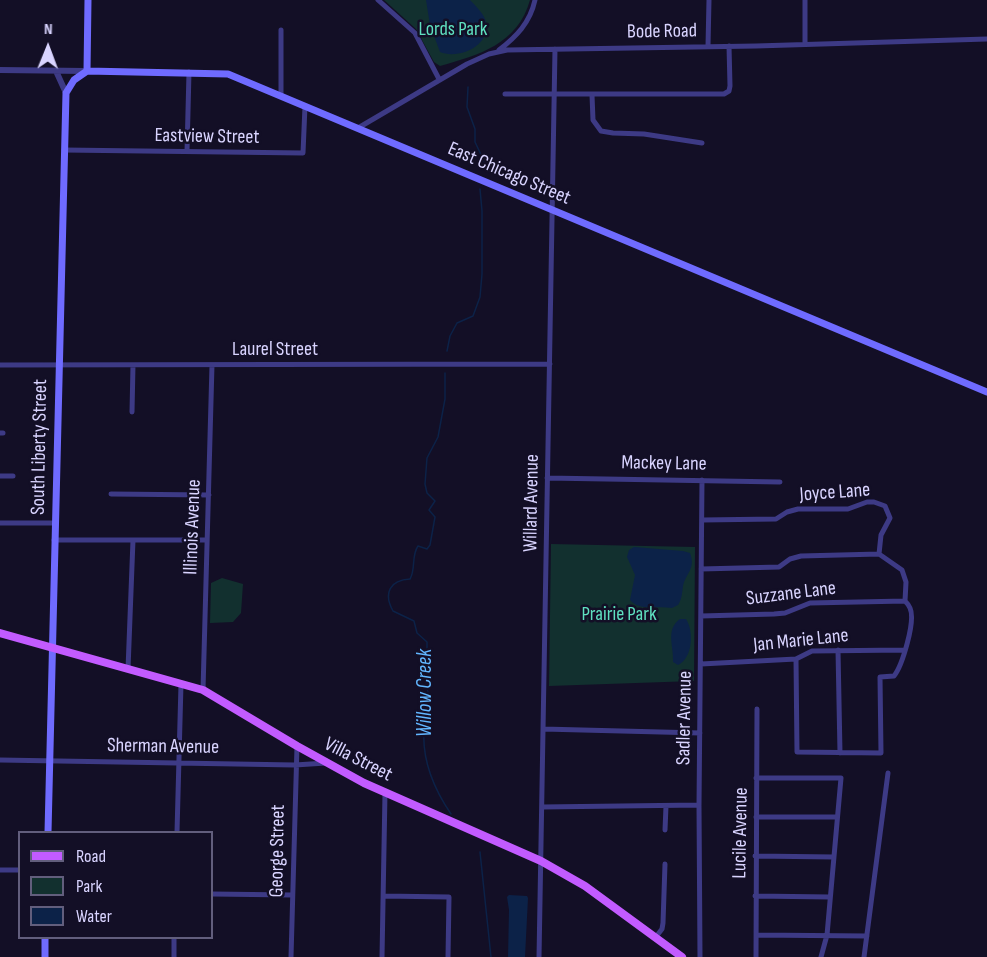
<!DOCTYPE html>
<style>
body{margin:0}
#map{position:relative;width:987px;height:957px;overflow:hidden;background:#130f26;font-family:"Sofia Sans Condensed",sans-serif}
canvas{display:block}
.legend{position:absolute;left:18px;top:831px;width:195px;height:108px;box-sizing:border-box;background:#130f26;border:2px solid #625e7d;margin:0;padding:8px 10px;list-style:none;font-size:18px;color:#d9d4ff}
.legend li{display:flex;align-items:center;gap:12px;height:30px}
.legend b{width:30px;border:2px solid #625e7d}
.north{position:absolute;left:18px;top:18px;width:60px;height:60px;-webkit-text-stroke:4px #130f26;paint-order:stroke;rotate:1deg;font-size:16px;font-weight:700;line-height:24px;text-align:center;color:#d9d4ff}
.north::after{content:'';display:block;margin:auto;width:21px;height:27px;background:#d9d4ff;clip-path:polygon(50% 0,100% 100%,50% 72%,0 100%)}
</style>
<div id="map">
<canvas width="987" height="957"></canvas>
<ul class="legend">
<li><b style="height:8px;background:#c25bff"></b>Road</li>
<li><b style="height:16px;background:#12302f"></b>Park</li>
<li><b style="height:16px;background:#0c2248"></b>Water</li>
</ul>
<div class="north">N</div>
</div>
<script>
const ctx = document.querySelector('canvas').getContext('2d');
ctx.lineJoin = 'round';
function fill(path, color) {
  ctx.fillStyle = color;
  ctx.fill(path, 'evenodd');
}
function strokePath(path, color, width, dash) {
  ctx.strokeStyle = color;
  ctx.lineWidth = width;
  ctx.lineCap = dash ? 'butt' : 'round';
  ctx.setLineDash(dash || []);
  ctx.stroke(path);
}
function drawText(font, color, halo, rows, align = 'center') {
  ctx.font = font + ' "Sofia Sans Condensed",sans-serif';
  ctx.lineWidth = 5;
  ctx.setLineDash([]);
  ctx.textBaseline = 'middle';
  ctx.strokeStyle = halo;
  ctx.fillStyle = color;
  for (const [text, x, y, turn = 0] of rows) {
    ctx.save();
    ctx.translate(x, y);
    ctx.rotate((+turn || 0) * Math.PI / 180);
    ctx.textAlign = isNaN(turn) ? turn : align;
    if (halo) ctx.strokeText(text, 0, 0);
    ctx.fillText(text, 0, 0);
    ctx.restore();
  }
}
fill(new Path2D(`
 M 384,0 L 530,0 C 518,44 479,55 440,66 L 434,62 L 416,29 Z
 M 551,544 L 695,547 L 694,681 L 549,686 Z
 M 222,578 L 243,584 L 241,613 L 233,622 L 210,623 L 211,583 Z`), '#12302f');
fill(new Path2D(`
 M 426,0 L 470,0 C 475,5 483,13 485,19 C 494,45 459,60 440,52 L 430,25 Z
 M 634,547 L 683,551 L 690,553 C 696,569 686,573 683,586 C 682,593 682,599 678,605 L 672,608 C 656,605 641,612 630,600 L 635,575 L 627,557 L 629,550 Z
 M 680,619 L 686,619 C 694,631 693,658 678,665 L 673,662 C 674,646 665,630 680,619 Z
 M 509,895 L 527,896 L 528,898 L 525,957 L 508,957 L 509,910 L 507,897 Z`), '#0c2248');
strokePath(new Path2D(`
 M 468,87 L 467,107 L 475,129 L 475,142 L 484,161 L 484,167
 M 447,351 L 450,336 L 457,323 L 473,316 L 480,297 L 482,274 L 482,211 L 480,189
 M 445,373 L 445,399 L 438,437 L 427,458 L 425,484 L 427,493 L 435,501 L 429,510 L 435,517 L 430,545 L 427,549 L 418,546 C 411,556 416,569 410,579 C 390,580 383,593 393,611 L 414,621 L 417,633 L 427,642 L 427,666 L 422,676 C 434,698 426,708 424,730 C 422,760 434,789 451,814
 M 480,852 L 491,957`), '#0c2248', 1.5);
strokePath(new Path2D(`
 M 378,0 L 415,33 L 439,79
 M 805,0 L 805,44
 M 708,46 L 709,0
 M 499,50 C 516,37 530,23 535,0
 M 505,94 L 724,94 L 729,91 L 730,86 L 729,46
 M 592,95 L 593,120 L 601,131 L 613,133 L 644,134 L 702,143
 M 281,96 L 281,30
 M 358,128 L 467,64 L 489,54 L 507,50 L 756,46 L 987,39
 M 64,150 L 303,153 L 305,106
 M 187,151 L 189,72
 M 0,365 L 550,364
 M 132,412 L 133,365
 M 0,433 L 3,433
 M 0,476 L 13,476
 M 547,478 L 780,482
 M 111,494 L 209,495
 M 702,520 L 776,519 L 787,512 L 798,509 L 848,509 L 867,502 L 874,502 L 885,506 L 890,518 L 881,535 L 879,554
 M 0,523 L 54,523
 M 54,540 L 207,540
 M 701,569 L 779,567 L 790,559 L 801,556 L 879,554 L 902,570 L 906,582 L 905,601
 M 701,616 L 774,614 L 785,613 L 810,603 L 905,601
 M 838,650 L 840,753
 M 796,659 L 797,752 L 881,753 L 880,677 L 894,676 C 902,666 916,621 910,608 C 909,605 907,603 905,601
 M 701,664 L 796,659 L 812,651 L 904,650
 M 128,669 L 133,540
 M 203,690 L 212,365
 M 543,729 L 700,733
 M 0,760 L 295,765 L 326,763
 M 756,778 L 841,778 L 827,935 L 821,957
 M 542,807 L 699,805
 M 756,817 L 837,817
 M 665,830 L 666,806
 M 177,832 L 181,684
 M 755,856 L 834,857
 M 0,870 L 20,870
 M 212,894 L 292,895
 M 384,896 L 449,897 L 448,957
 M 755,896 L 830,897
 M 756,935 L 867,936
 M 655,938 L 662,929 L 663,923 L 665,864
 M 174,957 L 174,938
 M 291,957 L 297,746
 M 382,957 L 385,793
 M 539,957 L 555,49
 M 700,957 L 699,805 L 702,480
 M 756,957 L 757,709
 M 864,957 L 888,773`), '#3d3a85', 5);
strokePath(new Path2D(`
 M 0,70 L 86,71
 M 56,71 L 66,93`), '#3d3a85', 6);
strokePath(new Path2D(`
 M 87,71 L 228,74 L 987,392
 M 87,71 L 88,0
 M 48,832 L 66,93 L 74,80 L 87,71
 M 45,957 L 45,938`), '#6f6bff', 7);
strokePath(new Path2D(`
 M 0,633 L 203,690 L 297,746 L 364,783 L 541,861 L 585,886 L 682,957`), '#c25bff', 8);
drawText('20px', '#5fe0c0', '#130f26', [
 ["Lords Park",453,30],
 ["Prairie Park",619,615]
]);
drawText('20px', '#d9d4ff', '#130f26', [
 ["Bode Road",662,32,-1],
 ["Eastview Street",207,137,1],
 ["East Chicago Street",509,174,23],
 ["Laurel Street",275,350],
 ["South Liberty Street",40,447,-89],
 ["Mackey Lane",664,464,1],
 ["Joyce Lane",835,493,-4],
 ["Willard Avenue",532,503,-89],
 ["Illinois Avenue",193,527,-88],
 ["Suzzane Lane",791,594,-7],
 ["Jan Marie Lane",801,641,-6],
 ["Sadler Avenue",685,718,-89],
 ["Sherman Avenue",163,747,1],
 ["Villa Street",358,760,27],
 ["Lucile Avenue",741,833,-89],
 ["George Street",278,851,-89]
]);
drawText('italic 21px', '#62b6ff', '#130f26', [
 ["Willow Creek",426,693,-90]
]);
</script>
